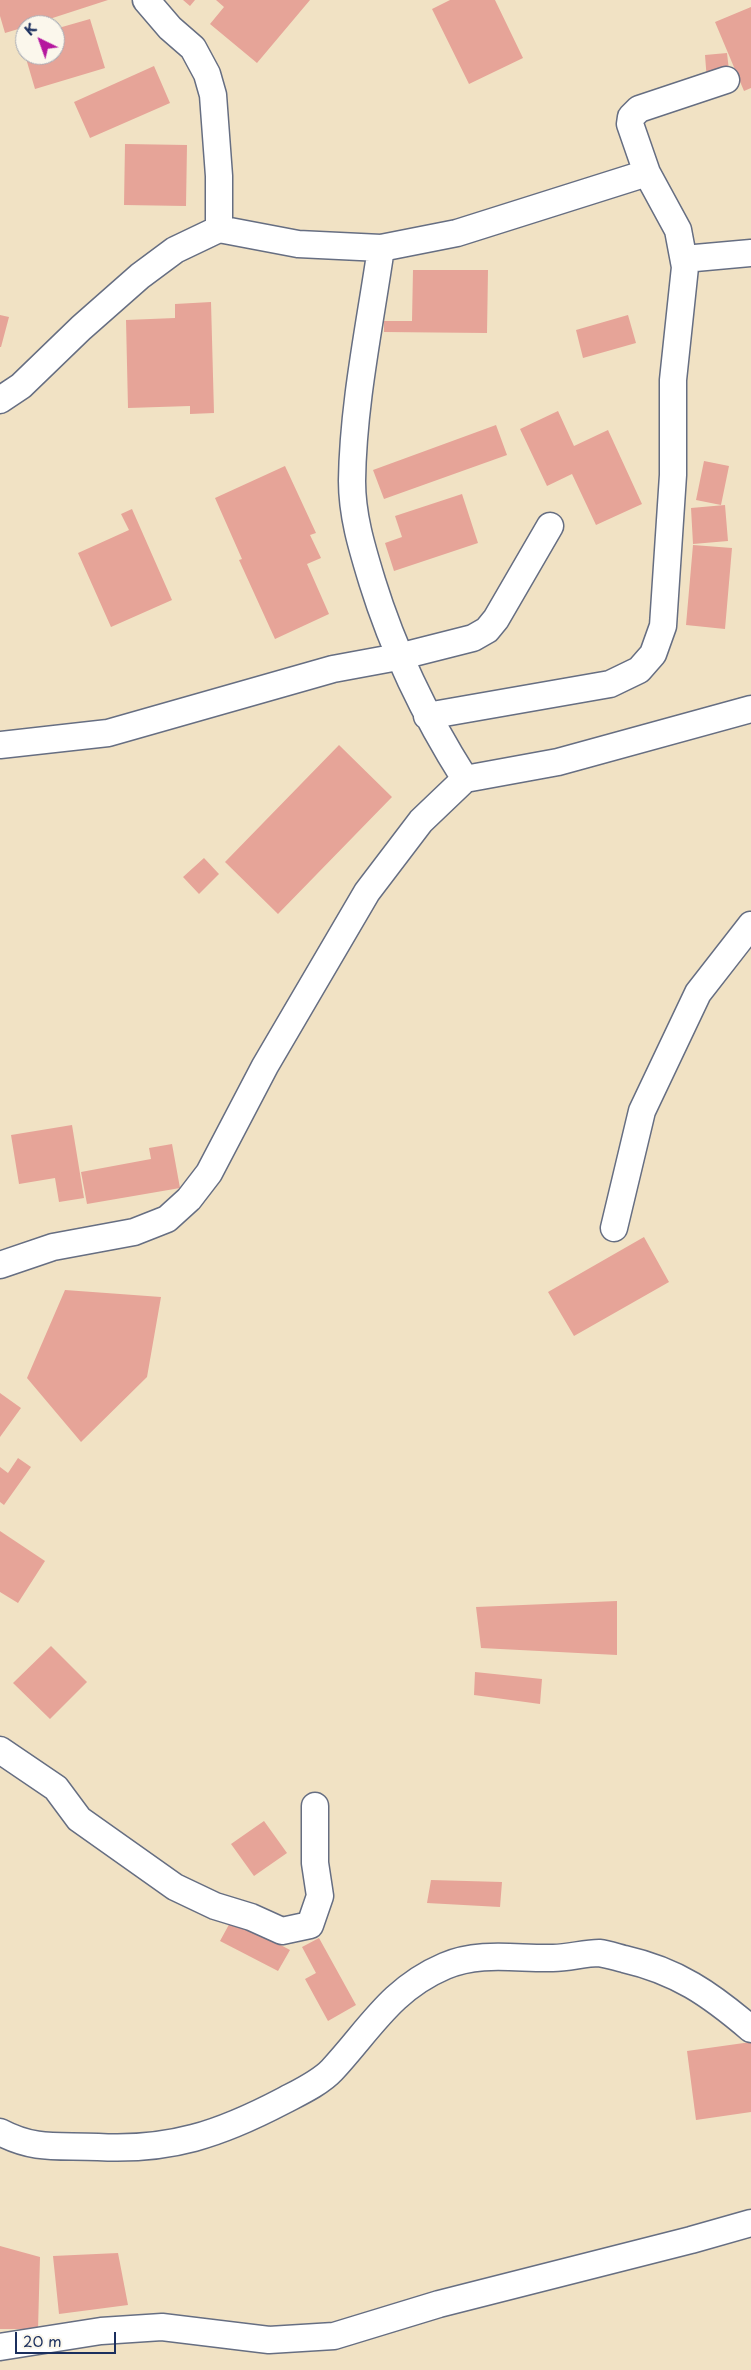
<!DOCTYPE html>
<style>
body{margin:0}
#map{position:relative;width:751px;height:2370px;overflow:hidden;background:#f1e2c4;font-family:"Playpen Sans",sans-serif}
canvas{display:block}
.north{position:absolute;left:15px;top:15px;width:50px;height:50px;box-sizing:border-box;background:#fbf7ec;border:1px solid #a1a7b3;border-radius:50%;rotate:318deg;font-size:14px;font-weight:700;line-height:20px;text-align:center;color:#1b2f5e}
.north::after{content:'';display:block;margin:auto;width:18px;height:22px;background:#b5179e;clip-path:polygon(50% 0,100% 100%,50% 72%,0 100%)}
.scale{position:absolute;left:15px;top:2332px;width:101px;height:22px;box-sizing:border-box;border:2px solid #1b2f5e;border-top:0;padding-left:6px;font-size:15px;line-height:18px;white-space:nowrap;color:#1b2f5e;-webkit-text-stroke:4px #fbf7ec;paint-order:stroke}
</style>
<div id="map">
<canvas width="751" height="2370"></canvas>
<div class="north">K</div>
<div class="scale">20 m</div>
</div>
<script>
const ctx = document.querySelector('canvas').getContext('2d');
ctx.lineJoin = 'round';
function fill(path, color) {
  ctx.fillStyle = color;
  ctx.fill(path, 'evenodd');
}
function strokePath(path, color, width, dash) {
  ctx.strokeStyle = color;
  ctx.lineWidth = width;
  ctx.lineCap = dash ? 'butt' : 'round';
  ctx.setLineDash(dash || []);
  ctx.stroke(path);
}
fill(new Path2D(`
 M 0,0 L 108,0 L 31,25 L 25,25 L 25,27 L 5,33 L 0,16 Z
 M 183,0 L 195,0 L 190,6 Z
 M 216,0 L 310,0 L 257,63 L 210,24 L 224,7 Z
 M 450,0 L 495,0 L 523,58 L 469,84 L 432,9 Z
 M 751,7 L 751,88 L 744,91 L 715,22 Z
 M 90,19 L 105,68 L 35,89 L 25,55 L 55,55 L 55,29 Z
 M 727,53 L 730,79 L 707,81 L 705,55 Z
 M 154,66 L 170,103 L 90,138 L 74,102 Z
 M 125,144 L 187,145 L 186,206 L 124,205 Z
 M 413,270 L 488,270 L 487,333 L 384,332 L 384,321 L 412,321 Z
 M 211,302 L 214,413 L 190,414 L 190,406 L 128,408 L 126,320 L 175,318 L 175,304 Z
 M 0,315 L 9,317 L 1,347 L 0,347 Z
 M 628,315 L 636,343 L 583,358 L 576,330 Z
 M 558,411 L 574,446 L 608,430 L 642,504 L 596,525 L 572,474 L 547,486 L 520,429 Z
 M 496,425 L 507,455 L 384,499 L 373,470 Z
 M 704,461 L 729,466 L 721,505 L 696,500 Z
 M 285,466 L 316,533 L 310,535 L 321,558 L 307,564 L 329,614 L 275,639 L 239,560 L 242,559 L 215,498 Z
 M 462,494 L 478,543 L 394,571 L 385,543 L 402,537 L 395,516 Z
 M 725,505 L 728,541 L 693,544 L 691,508 Z
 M 132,509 L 172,600 L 111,627 L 78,553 L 129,530 L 121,514 Z
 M 693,545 L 732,548 L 725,629 L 686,625 Z
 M 339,745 L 392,797 L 278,914 L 225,862 Z
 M 204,858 L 219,874 L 199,894 L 183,877 Z
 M 72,1125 L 84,1198 L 59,1202 L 55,1178 L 19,1184 L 11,1135 Z
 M 172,1144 L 180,1188 L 87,1204 L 81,1172 L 151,1159 L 149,1148 Z
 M 644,1237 L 669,1282 L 574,1336 L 548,1292 Z
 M 65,1290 L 161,1297 L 147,1377 L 81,1442 L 27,1378 Z
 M 0,1393 L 21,1408 L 0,1437 Z
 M 18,1458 L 31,1467 L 4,1505 L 0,1502 L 0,1467 L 8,1473 Z
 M 0,1531 L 45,1561 L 18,1603 L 0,1592 Z
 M 617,1601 L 617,1655 L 481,1648 L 476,1607 Z
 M 51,1646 L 87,1682 L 50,1719 L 13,1683 Z
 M 475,1672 L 542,1679 L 540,1704 L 474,1695 Z
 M 264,1821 L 287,1853 L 254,1876 L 231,1844 Z
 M 431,1880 L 502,1882 L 500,1907 L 427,1903 Z
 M 232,1919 L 290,1950 L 278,1971 L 220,1941 Z
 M 319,1938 L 356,2005 L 328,2021 L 305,1979 L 316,1973 L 302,1947 Z
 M 751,2042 L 751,2112 L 696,2120 L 687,2051 Z
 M 0,2246 L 40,2257 L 38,2329 L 0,2329 Z
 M 118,2253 L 128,2305 L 59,2314 L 53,2256 Z`), '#e6a498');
const minor = new Path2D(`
 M 146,0 L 170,28 L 193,48 L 207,74 L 213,95 L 219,176 L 219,229
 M 647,173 L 630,124 L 631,117 L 639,109 L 726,80
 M 381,248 C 370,324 353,404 352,481 C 352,516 362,548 372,581 C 394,652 425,716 465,779
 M 684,259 L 751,253
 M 0,400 L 21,386 L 81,328 L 140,276 L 175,250 L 219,229 L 298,244 L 381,248 L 457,233 L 647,173 L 678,230 L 685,267 L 673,380 L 673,475 L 663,626 L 653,654 L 639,670 L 610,684 L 427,716
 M 0,745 L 108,733 L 333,669 L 398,657 L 473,638 L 487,630 L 496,619 L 550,526
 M 614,1228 L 642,1111 L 698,993 L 751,925
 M 0,1265 L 53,1247 L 134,1232 L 167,1219 L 189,1199 L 209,1173 L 265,1066 L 367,892 L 421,821 L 465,779 L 558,762 L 751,709
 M 0,1750 L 56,1788 L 79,1819 L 175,1887 L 215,1906 L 251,1917 L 282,1931 L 310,1925 L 320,1896 L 315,1863 L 315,1806
 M 0,2132 C 36,2151 60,2145 98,2147 C 170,2151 220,2134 283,2101 C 298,2093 320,2083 332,2070 C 370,2029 391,1989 445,1966 C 480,1951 517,1959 553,1958 C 569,1958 584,1953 599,1953 C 607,1954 616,1957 624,1959 C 677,1971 710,1994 751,2029
 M 0,2347 L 101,2331 L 162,2327 L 269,2340 L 334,2336 L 439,2304 L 691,2240 L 751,2223`);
strokePath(minor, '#666e82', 29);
strokePath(minor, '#fff', 26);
</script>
